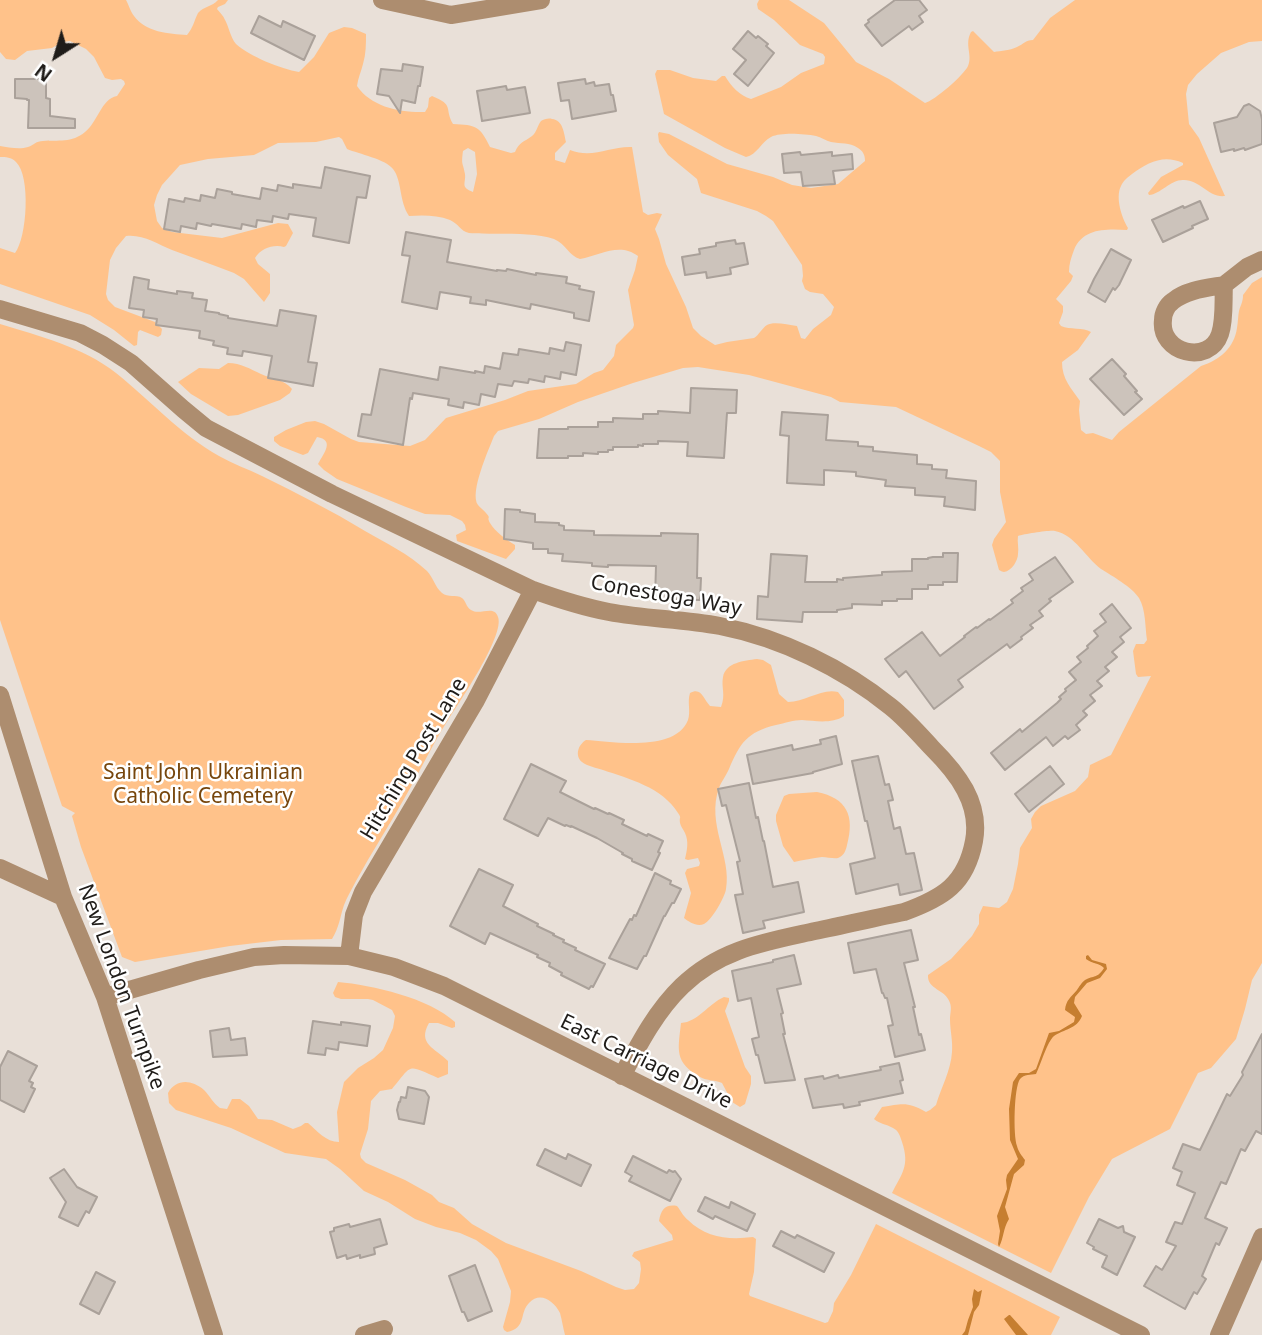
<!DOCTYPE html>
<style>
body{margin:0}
#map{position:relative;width:1262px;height:1335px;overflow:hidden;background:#e9e0d8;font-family:"Noto Sans",sans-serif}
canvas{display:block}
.north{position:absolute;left:21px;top:21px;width:70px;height:70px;-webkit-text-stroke:5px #fff;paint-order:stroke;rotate:217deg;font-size:19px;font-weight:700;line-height:28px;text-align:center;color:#1f1c19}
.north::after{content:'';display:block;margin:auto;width:24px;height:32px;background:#1f1c19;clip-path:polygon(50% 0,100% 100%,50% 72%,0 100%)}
</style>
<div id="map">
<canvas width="1262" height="1335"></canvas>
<div class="north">N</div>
</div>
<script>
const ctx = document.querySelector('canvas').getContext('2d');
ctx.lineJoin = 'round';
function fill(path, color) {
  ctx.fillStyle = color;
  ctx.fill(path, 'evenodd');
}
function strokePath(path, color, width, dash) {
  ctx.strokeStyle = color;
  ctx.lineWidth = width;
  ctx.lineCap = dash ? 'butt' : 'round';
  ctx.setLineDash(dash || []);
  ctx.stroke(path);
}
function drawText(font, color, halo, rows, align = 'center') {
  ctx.font = font + ' "Noto Sans",sans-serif';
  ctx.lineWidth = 5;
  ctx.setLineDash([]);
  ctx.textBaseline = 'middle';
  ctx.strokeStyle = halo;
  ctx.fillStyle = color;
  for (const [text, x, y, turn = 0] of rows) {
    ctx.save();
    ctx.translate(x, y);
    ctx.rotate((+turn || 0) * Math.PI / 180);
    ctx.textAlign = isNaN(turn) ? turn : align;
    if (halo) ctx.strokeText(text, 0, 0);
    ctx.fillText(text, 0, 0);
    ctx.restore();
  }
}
fill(new Path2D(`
 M 0,0 L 126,0 C 129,5 130,11 134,16 C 145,32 169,34 187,35 C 193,28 194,21 198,13 C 204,6 212,7 218,0 L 228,0 L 225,4 L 218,7 L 217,9 C 218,10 224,17 224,18 C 229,26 230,37 236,44 C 249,56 281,69 299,72 L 314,57 L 329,33 L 344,27 L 352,28 L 366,34 C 366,44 366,54 363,64 C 361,72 358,78 357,86 C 371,107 401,113 425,112 L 428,107 L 429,98 L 432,96 C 455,105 444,109 453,124 C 476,125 480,126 490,147 L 511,153 L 515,152 C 519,142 524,142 532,136 C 537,132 537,126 541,121 C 544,119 549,118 552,119 C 563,120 564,133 566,142 L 555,153 L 555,160 L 565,163 L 570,150 C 593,159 610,146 632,147 L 643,212 L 648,215 L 657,213 L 662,214 L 655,229 L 659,239 L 666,264 L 686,307 L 693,328 L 701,336 L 715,345 L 727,342 L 754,338 C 759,335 762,328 767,325 C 774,321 788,325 797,326 L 801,338 L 805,339 L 813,329 L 831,315 L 834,307 L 823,294 L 810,292 L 805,289 L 802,281 L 803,276 L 802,265 L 773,221 L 766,216 L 757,211 L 701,193 L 697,179 L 668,155 L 659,142 L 658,134 L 659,132 L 669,134 L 727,164 L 773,177 L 792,185 L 811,188 L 838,184 L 865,161 C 865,155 863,151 858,148 C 849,142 841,144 831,142 C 826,141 821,137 816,136 C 804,134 782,132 771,137 C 761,142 757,155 746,157 L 725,148 L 664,114 L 655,74 L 657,70 L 670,70 L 693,78 L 716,81 L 722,76 L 725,76 C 731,86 740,96 751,99 L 781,87 L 801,73 L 824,64 L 825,57 L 823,54 L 800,45 L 774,20 L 758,9 L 757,4 L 759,0 L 789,0 L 824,23 L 856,62 L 889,79 L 925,103 C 934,101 964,75 968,66 C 973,55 964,45 971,32 L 973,31 L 994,52 C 1001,51 1011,50 1017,47 C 1024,44 1025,40 1033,40 L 1050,18 L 1075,0 L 1262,0 L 1262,41 L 1249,42 L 1221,53 L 1197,74 L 1188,85 L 1186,94 L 1189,124 L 1199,138 L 1225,196 C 1209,198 1200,180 1184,180 C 1171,179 1161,194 1149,195 L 1148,193 L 1161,177 L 1183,165 L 1183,163 C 1164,154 1148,162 1132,174 C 1128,177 1123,181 1121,186 C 1115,198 1122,218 1128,228 L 1127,230 C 1106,229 1083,228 1074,250 C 1071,258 1069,264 1069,272 L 1073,276 L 1071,281 L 1056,299 L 1063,306 L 1063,312 L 1059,323 L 1061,326 C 1070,330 1083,327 1091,332 L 1078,350 L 1062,362 C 1062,379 1071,388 1080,401 L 1079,410 L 1081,430 L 1086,434 L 1093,433 L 1112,440 L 1119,432 L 1201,366 C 1220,360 1234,348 1237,328 C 1238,322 1238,316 1239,311 C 1241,304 1243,302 1243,295 L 1252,283 L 1262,277 L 1262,963 L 1252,980 L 1245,1009 L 1236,1039 L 1211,1068 L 1198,1073 L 1170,1129 L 1112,1159 L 1089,1197 L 1051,1273 L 892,1193 C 902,1173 910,1166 902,1142 C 900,1136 899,1131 893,1128 C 886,1124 880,1124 874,1119 L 882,1107 C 902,1104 907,1101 926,1112 L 930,1110 L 936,1105 C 941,1088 951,1070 952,1052 C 953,1041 950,1030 950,1019 C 950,1014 952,1008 950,1003 C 946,989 927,990 928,975 L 951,959 L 972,936 L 979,924 L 979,915 L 983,906 L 999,908 L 1007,902 L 1013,889 L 1018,864 L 1020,848 L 1032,828 L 1031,819 L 1035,812 L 1041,806 L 1075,791 L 1088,777 L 1090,765 L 1111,755 L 1151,676 L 1138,677 L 1136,674 L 1133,651 L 1136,644 L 1144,644 L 1147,640 C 1145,627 1146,610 1139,598 C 1132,587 1112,576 1101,569 C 1086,558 1075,535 1055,531 C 1049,530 1025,534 1018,536 C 1017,542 1019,548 1018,554 C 1018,560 1012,571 1004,572 C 1003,572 1001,571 999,570 L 992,545 L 994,539 L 1006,522 L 1000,492 L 1000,461 L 991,452 L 979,446 L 896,407 L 840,402 L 831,397 L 749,375 L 698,367 L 683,368 L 633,383 L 578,402 L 539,419 L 498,431 L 494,436 C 489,449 469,493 478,505 C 480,508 484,510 486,513 C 492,520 486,515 490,523 C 495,532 507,540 515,545 L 515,549 L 506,559 L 457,541 L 456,535 L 466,530 L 465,525 L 462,521 L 450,515 L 425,514 L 406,507 L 337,479 L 324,470 L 318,464 C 324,453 335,440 317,437 L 308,453 L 303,455 L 280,446 L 274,441 L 274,437 L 286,430 L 306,422 L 315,421 L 324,424 L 351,439 L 359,442 L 410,446 L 425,440 L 446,418 L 505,400 L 528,391 L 576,384 L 594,373 L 603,370 L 614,356 L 616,345 L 633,328 L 634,325 L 628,290 L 635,270 L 638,256 C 620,242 600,255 580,259 C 569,256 566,244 554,239 C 531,231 494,235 469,233 C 460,231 459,224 450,220 C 437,215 423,215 409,216 C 399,201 402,180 393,169 C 385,159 359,154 347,149 L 342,139 L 339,137 L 316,142 L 278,143 L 254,155 L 208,159 L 180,165 L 162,185 L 157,195 L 154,205 L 157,221 L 162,228 L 172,232 L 222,238 L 278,223 L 288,224 L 293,233 L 286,246 L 284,247 C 274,244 261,248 255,258 L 258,264 L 270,274 L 270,293 L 264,302 L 244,279 L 234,273 C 214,265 193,258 172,250 C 157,244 143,234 126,236 L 116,248 L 110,260 L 106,294 L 108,300 L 115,307 L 155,322 L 162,329 L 161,335 L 158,337 L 140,330 L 138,332 L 137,345 L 134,346 L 114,330 L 90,315 L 0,284 L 0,248 L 15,253 C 27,238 31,176 16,162 C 11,157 6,157 0,157 L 0,146 C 8,147 19,150 28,147 C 34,145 36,141 43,141 C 58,140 72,143 85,132 C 98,122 101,99 117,96 L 125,84 L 124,81 L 121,79 L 112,80 L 105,78 L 94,57 L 86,49 L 70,41 L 62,42 L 52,48 L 27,51 L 15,60 L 6,59 L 0,52 ZM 468,148 L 475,152 L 477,174 L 473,192 C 460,187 466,184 465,174 C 463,162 461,166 463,151 Z
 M 0,324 C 39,336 83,347 116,373 C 151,401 180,434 219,456 C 233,464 248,469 262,476 C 297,493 332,511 365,531 C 386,543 409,554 427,571 C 433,577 435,587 442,593 C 448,598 456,594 462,598 C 466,601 466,607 471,610 C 480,616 494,604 498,617 C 505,635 459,703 448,720 C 432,745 419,773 404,799 C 389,826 371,853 356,881 C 352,889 347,897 344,905 C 340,917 339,928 332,939 L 281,940 L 230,946 L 135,962 L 122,957 L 81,847 L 72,816 L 75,813 L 62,806 L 0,620 Z
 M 228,363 C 241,363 250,369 261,374 C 272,379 284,379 292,389 L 290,393 L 280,400 L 238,415 L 228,416 L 191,394 L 178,382 L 199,368 L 219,369 Z
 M 757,659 L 763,660 L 771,665 L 779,694 L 788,702 C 806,702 821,688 838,692 L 844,700 L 844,716 C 832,724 816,721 802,720 C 794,720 785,723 776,725 C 747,732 740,743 729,769 C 726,776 721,782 719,788 C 706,824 732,857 726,889 C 725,897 712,920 704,924 C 697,927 689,922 684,918 L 691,893 L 685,873 L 687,869 L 699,866 L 700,863 L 698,858 L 688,860 L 685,859 C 687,850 689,842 685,833 C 683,829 681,827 680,823 C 679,816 682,819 678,813 C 662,787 629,779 603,770 C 597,768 587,766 582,762 C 574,755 579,744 586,740 C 613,742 676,752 688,720 C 691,711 687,702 690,693 C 702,687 703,699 710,706 L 721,707 C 726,694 721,688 723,677 C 726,662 744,661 757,659 Z
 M 817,792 C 847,798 855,816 847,845 C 846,850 844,856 838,858 C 834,859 827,857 822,857 C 813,858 803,860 794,862 L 783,846 L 776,821 L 776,815 L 784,796 L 789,794 Z
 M 338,982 C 372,985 429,998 455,1022 L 455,1027 L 452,1028 L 438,1023 L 429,1023 C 417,1044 435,1048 448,1061 L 448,1074 L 438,1078 C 406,1064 413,1064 392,1089 L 380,1091 L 371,1101 L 368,1129 L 360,1154 L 361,1158 L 366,1163 L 405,1180 L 432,1195 L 439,1202 L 454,1208 L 472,1224 L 506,1243 L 581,1271 L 616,1287 L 625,1290 L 634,1289 L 639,1283 L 641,1269 L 640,1262 L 632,1256 L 634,1252 L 673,1240 L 672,1235 L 659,1221 C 661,1210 665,1204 677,1206 C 681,1211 683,1216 688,1220 C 706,1238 729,1240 753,1237 L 756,1239 L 754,1272 L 749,1294 L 750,1296 L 825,1323 L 828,1322 L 833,1311 L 834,1303 L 851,1275 L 876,1224 L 1060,1317 L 1051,1335 L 565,1335 C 563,1328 562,1320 560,1313 C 554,1301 540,1291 529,1303 C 519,1313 527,1328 507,1332 L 504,1330 L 503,1327 L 510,1302 L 511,1291 L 498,1259 L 491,1251 L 476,1240 L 460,1233 L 436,1227 L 415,1219 L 388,1202 L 364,1191 L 340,1169 L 326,1159 L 285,1153 L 231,1128 L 176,1110 L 169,1103 L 168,1093 C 176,1079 191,1079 204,1090 C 210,1096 213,1103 220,1108 L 227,1109 L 232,1099 L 240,1099 L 249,1106 L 258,1119 L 272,1120 L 293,1129 L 301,1126 L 305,1123 L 308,1123 C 317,1131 326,1142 339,1142 L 337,1112 L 344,1082 L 358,1068 L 374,1058 L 383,1050 L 393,1028 L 395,1016 L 392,1010 L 373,1000 L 368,999 L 341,999 L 335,997 L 333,993 Z
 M 724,997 L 729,998 L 729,1001 L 725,1011 L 745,1067 L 751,1076 L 751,1084 L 745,1104 L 740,1107 L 732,1102 L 722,1083 C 715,1080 707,1081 700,1077 C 674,1062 678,1050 681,1023 C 698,1022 708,1004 724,997 Z`), '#ffc28a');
fill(new Path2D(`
 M 1088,955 L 1092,960 L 1106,964 L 1107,969 L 1100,978 L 1087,983 L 1075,997 L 1074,1003 L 1082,1016 C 1077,1029 1064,1029 1054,1036 C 1047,1042 1041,1064 1036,1074 C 1031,1075 1024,1074 1020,1079 C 1014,1087 1013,1135 1017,1146 C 1018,1151 1022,1156 1025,1160 L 1024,1165 L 1014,1174 L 1005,1207 L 1009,1219 C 1003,1228 1004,1238 999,1247 L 998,1244 L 1000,1231 L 997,1216 L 1007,1189 L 1006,1180 L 1007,1175 L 1018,1159 L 1010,1140 L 1009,1109 L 1013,1082 L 1019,1073 L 1029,1073 L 1036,1069 L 1049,1033 L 1059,1031 L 1074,1022 L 1075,1017 L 1065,1010 C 1066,1000 1071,997 1077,990 C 1079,987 1082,982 1085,980 C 1094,975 1097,979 1104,968 C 1100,963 1092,964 1086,959 L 1086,956 Z
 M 974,1289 L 978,1292 L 982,1290 L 979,1305 L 974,1312 L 968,1335 L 962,1335 L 965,1331 L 968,1320 L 973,1307 L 972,1299 Z
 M 1009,1315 L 1010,1315 L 1028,1335 L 1016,1335 L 1004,1319 Z`), '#c67e30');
const building = new Path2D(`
 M 895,0 L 919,0 L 927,10 L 919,16 L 923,22 L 912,30 L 909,26 L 882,46 L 865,25 L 869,22 L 868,20 Z
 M 259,16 L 281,27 L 283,21 L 315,36 L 304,60 L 251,33 Z
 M 748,31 L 756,38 L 758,36 L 768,44 L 766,46 L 774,53 L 748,86 L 734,74 L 746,60 L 733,49 Z
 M 403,64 L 423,67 L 420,86 L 418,86 L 415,103 L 402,100 L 400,113 L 389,96 L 377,94 L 381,69 L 402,71 Z
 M 15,79 L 46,79 L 46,98 L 50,99 L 50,116 L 75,119 L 75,128 L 28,128 L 29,100 L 27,100 L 27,99 L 15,98 Z
 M 585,79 L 586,84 L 594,82 L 595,86 L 609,84 L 611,95 L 613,95 L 616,111 L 572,119 L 569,100 L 561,101 L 558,83 Z
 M 506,86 L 507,90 L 525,87 L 530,113 L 482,121 L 477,91 Z
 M 1249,104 L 1260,111 L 1262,119 L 1262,144 L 1245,150 L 1244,148 L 1234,151 L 1234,149 L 1221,152 L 1214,123 L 1237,117 L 1244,106 Z
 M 800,152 L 801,155 L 832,152 L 832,156 L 852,154 L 853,169 L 833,171 L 835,184 L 803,186 L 801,172 L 784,173 L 782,154 Z
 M 325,167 L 370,176 L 366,198 L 357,197 L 349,243 L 313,236 L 316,218 L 289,214 L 288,219 L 273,216 L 272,222 L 257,220 L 256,227 L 242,224 L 241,229 L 212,224 L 211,226 L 197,223 L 196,229 L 181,226 L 180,232 L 164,229 L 169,199 L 184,202 L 185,198 L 200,201 L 201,195 L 215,198 L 217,189 L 232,192 L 232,194 L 260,199 L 262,188 L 277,191 L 278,185 L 293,188 L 293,184 L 321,188 Z
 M 1200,201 L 1208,219 L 1192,226 L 1193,228 L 1163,242 L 1152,220 L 1183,206 L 1184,208 Z
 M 406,232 L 451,240 L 447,262 L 497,271 L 497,270 L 506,271 L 507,269 L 536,275 L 536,273 L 567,277 L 566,283 L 580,286 L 579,289 L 594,292 L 589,321 L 574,318 L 574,313 L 531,304 L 530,309 L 486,300 L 486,305 L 470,303 L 471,297 L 440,292 L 437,309 L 402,302 L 410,256 L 402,255 Z
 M 735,240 L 736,244 L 744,243 L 748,264 L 730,268 L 731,274 L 707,278 L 706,272 L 685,275 L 682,257 L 700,254 L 699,249 L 716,246 L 716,243 Z
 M 1111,249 L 1131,260 L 1119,285 L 1115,290 L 1113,288 L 1105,302 L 1088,292 L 1094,279 Z
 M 134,277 L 149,280 L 148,289 L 177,294 L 177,291 L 193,293 L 192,298 L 207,300 L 205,311 L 219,313 L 219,314 L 228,316 L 228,318 L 277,326 L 280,310 L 316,316 L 308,362 L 317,363 L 313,386 L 268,378 L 272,356 L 243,351 L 242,356 L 227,354 L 228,348 L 213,345 L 214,341 L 199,338 L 200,331 L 156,325 L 157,319 L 143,317 L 144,310 L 129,308 Z
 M 566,342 L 581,345 L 576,375 L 561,372 L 560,379 L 545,376 L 544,382 L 529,379 L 528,383 L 514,381 L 512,386 L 498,384 L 495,397 L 481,394 L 479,405 L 464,402 L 463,408 L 448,405 L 449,399 L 413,393 L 412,399 L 410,398 L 403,445 L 358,436 L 362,414 L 371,415 L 380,369 L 438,380 L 440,367 L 475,373 L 475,371 L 484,373 L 485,366 L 500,369 L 503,353 L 518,355 L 519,349 L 549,354 L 550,348 L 564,351 Z
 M 1112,359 L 1126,374 L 1124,376 L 1137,391 L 1135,392 L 1142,399 L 1124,415 L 1090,379 Z
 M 691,388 L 737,390 L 736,413 L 727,413 L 724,458 L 687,456 L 688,442 L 658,441 L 658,444 L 643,444 L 643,446 L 638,445 L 638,447 L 613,447 L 613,450 L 608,450 L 608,452 L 598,452 L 598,454 L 583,453 L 583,456 L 568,456 L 568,458 L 537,458 L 539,429 L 568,429 L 568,427 L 598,427 L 598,422 L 613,422 L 613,418 L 643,419 L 643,414 L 658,414 L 658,411 L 690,413 Z
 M 782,412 L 828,415 L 826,440 L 858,442 L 858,446 L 873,447 L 873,451 L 917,455 L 917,464 L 932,465 L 932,469 L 947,470 L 946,478 L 976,481 L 975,510 L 944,506 L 945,497 L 915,495 L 915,488 L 885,486 L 886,480 L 856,476 L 856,472 L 824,470 L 824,485 L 787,483 L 789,436 L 780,435 Z
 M 505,509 L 520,510 L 520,512 L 535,514 L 535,522 L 559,523 L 559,525 L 564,526 L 564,530 L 594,531 L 594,535 L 661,536 L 661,533 L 698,534 L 697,578 L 701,578 L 700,600 L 655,599 L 656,566 L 608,565 L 608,567 L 592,566 L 592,563 L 562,561 L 563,554 L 548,553 L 548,549 L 533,549 L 533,543 L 504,539 Z
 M 943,553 L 958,553 L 957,582 L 943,582 L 943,585 L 928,585 L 928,589 L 912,589 L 912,599 L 897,599 L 897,601 L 882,601 L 882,605 L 852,604 L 852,608 L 837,610 L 837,612 L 803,612 L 802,622 L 757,619 L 758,596 L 768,597 L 771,554 L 807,556 L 805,582 L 837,582 L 837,579 L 843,580 L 843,578 L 882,575 L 882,572 L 912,571 L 912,559 L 928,559 L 928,558 L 933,557 L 943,557 Z
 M 1055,557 L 1073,582 L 1049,599 L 1051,601 L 1039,611 L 1043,616 L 1030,625 L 1033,628 L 1021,637 L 1022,639 L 1010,648 L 1007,644 L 958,680 L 963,687 L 934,709 L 906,671 L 899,677 L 885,659 L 922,632 L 940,656 L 965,637 L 964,636 L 976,627 L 977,628 L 989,619 L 990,620 L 1013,603 L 1011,600 L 1023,591 L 1021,588 L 1033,580 L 1029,574 Z
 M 1112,604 L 1131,628 L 1120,637 L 1124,642 L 1112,652 L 1117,657 L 1105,667 L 1109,671 L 1097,681 L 1102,686 L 1090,695 L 1095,701 L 1083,711 L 1087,715 L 1076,725 L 1080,730 L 1068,739 L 1065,736 L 1053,746 L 1046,737 L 1005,770 L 991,753 L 1020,729 L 1022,732 L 1057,703 L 1061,699 L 1059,697 L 1066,691 L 1065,689 L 1076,680 L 1069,672 L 1081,662 L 1077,657 L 1088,648 L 1087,646 L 1098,636 L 1094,631 L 1106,622 L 1100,614 Z
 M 836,736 L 842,764 L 813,772 L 813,773 L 753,784 L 747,755 L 792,745 L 793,750 L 821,744 L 820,740 Z
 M 878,756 L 885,785 L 889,784 L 893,800 L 888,801 L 894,829 L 900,827 L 906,854 L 914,853 L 922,890 L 900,895 L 898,884 L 856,894 L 850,864 L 875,858 L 867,821 L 865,821 L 852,761 Z
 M 531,764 L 566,781 L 560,792 L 594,809 L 595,808 L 608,814 L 609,813 L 624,820 L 622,824 L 647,836 L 648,834 L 663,841 L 658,852 L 660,853 L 652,870 L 632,861 L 632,859 L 622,854 L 623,853 L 597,838 L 571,826 L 571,827 L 566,825 L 565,826 L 548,818 L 538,836 L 504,819 Z
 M 1050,766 L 1064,784 L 1029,812 L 1015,794 Z
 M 749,783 L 756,818 L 758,817 L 763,841 L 764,841 L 773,887 L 798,882 L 804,912 L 763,921 L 765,928 L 743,933 L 735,895 L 743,894 L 737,862 L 740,861 L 726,805 L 722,806 L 718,789 Z
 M 479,869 L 513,885 L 503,906 L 538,924 L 537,926 L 554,934 L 553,935 L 564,940 L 563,942 L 576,948 L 575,950 L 605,964 L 593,987 L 591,986 L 589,989 L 561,975 L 562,973 L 549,966 L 550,963 L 537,957 L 538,955 L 490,933 L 485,944 L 450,926 Z
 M 655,873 L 671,881 L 670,884 L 681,889 L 674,903 L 672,903 L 665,916 L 664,916 L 646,956 L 644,956 L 637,969 L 609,958 L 630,919 L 632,920 L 634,915 L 636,916 Z
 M 911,930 L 918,960 L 904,963 L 915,1007 L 913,1007 L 919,1035 L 921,1034 L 925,1050 L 895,1057 L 888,1026 L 893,1025 L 887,998 L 885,998 L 883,993 L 882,993 L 876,969 L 854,973 L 848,943 Z
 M 794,955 L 801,984 L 777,989 L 783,1013 L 781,1014 L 785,1034 L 783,1034 L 795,1080 L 765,1083 L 758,1055 L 756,1055 L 752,1039 L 759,1037 L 751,998 L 738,1001 L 732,971 L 773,962 L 773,960 Z
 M 313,1021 L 341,1025 L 341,1022 L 350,1023 L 370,1026 L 367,1046 L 339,1042 L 338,1050 L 326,1048 L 325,1055 L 308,1053 Z
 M 229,1028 L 231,1040 L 245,1038 L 247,1055 L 213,1057 L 210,1031 Z
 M 1262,1034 L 1262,1134 L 1256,1131 L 1245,1151 L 1241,1149 L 1226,1184 L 1221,1182 L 1205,1218 L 1227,1228 L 1219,1245 L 1216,1243 L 1202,1276 L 1206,1279 L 1197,1294 L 1194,1292 L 1185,1309 L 1144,1286 L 1156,1266 L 1162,1270 L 1176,1246 L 1166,1242 L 1175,1222 L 1182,1224 L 1195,1193 L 1177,1185 L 1182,1172 L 1173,1168 L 1183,1144 L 1200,1150 L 1227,1094 L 1230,1096 L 1243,1075 L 1242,1072 Z
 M 8,1051 L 37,1066 L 29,1081 L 33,1083 L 31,1087 L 35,1089 L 24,1112 L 0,1100 L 0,1067 Z
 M 899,1063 L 903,1080 L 900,1081 L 903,1093 L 859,1102 L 860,1105 L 844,1108 L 843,1104 L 813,1108 L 805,1079 L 823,1076 L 824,1079 L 838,1075 L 839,1078 L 881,1070 L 880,1067 Z
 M 408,1087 L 425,1091 L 429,1097 L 424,1124 L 399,1119 L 397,1110 L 399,1102 L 400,1102 L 401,1097 L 406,1098 Z
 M 545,1149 L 566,1159 L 568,1154 L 591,1165 L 581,1186 L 537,1165 Z
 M 633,1156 L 667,1173 L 669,1170 L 673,1172 L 675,1171 L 681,1179 L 670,1201 L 629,1181 L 632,1176 L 625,1172 Z
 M 64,1169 L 77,1187 L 97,1197 L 89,1213 L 86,1211 L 78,1226 L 59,1217 L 66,1202 L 50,1178 Z
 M 705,1197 L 729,1208 L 731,1202 L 755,1214 L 747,1231 L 715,1216 L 713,1219 L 698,1211 Z
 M 380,1219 L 387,1244 L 374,1248 L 375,1254 L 360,1258 L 360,1255 L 347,1259 L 346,1255 L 337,1258 L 330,1232 L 334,1231 L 334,1228 L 349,1224 L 350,1227 Z
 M 1099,1219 L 1118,1228 L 1123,1226 L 1124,1232 L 1135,1237 L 1117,1275 L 1102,1267 L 1107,1256 L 1093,1249 L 1094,1247 L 1087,1243 Z
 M 781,1231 L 795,1238 L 797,1235 L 834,1253 L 824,1272 L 773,1246 Z
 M 475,1265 L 492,1311 L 468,1321 L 464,1312 L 462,1312 L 449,1276 Z
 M 96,1272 L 115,1282 L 99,1314 L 80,1304 Z`);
fill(building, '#ccc3bb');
strokePath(building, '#aaa19a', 2);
strokePath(new Path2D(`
 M 382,0 L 451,15 L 541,0
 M 1224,285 C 1223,300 1225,319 1220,334 C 1209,366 1159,353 1163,320 C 1163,313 1167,305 1173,301 C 1186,290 1207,288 1224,285 Z
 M 1224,285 L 1247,267 L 1262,260
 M 0,309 L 80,333 L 103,345 L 131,363 L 183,409 L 206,428 L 332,494 L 533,590 C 558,599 583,607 609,612 C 646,619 683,619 720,626 C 781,638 843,668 891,707 C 906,719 919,734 932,748 C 957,773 981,803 974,841 C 966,884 943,898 904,912 C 874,918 845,925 815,931 C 765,942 720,949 682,986 C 656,1011 639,1044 622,1076
 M 0,695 L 63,897 L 105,997 L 214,1335
 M 0,868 L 63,897
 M 349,956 L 354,915 L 363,892 L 475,702 L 533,590
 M 105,997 L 199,970 L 254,957 L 284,955 L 349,956 L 394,967 L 444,986 L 1141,1335
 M 364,1335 L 384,1329
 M 1219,1335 L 1262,1237`), '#ad8d6f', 18);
drawText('21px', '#1f1c19', '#fff', [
 ["Conestoga Way",666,596,10],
 ["Hitching Post Lane",414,759,-59],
 ["New London Turnpike",121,987,70],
 ["East Carriage Drive",646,1062,26]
]);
drawText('21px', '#77460c', '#fff', [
 ["Saint John Ukrainian",203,773],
 ["Catholic Cemetery",203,797]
]);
</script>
